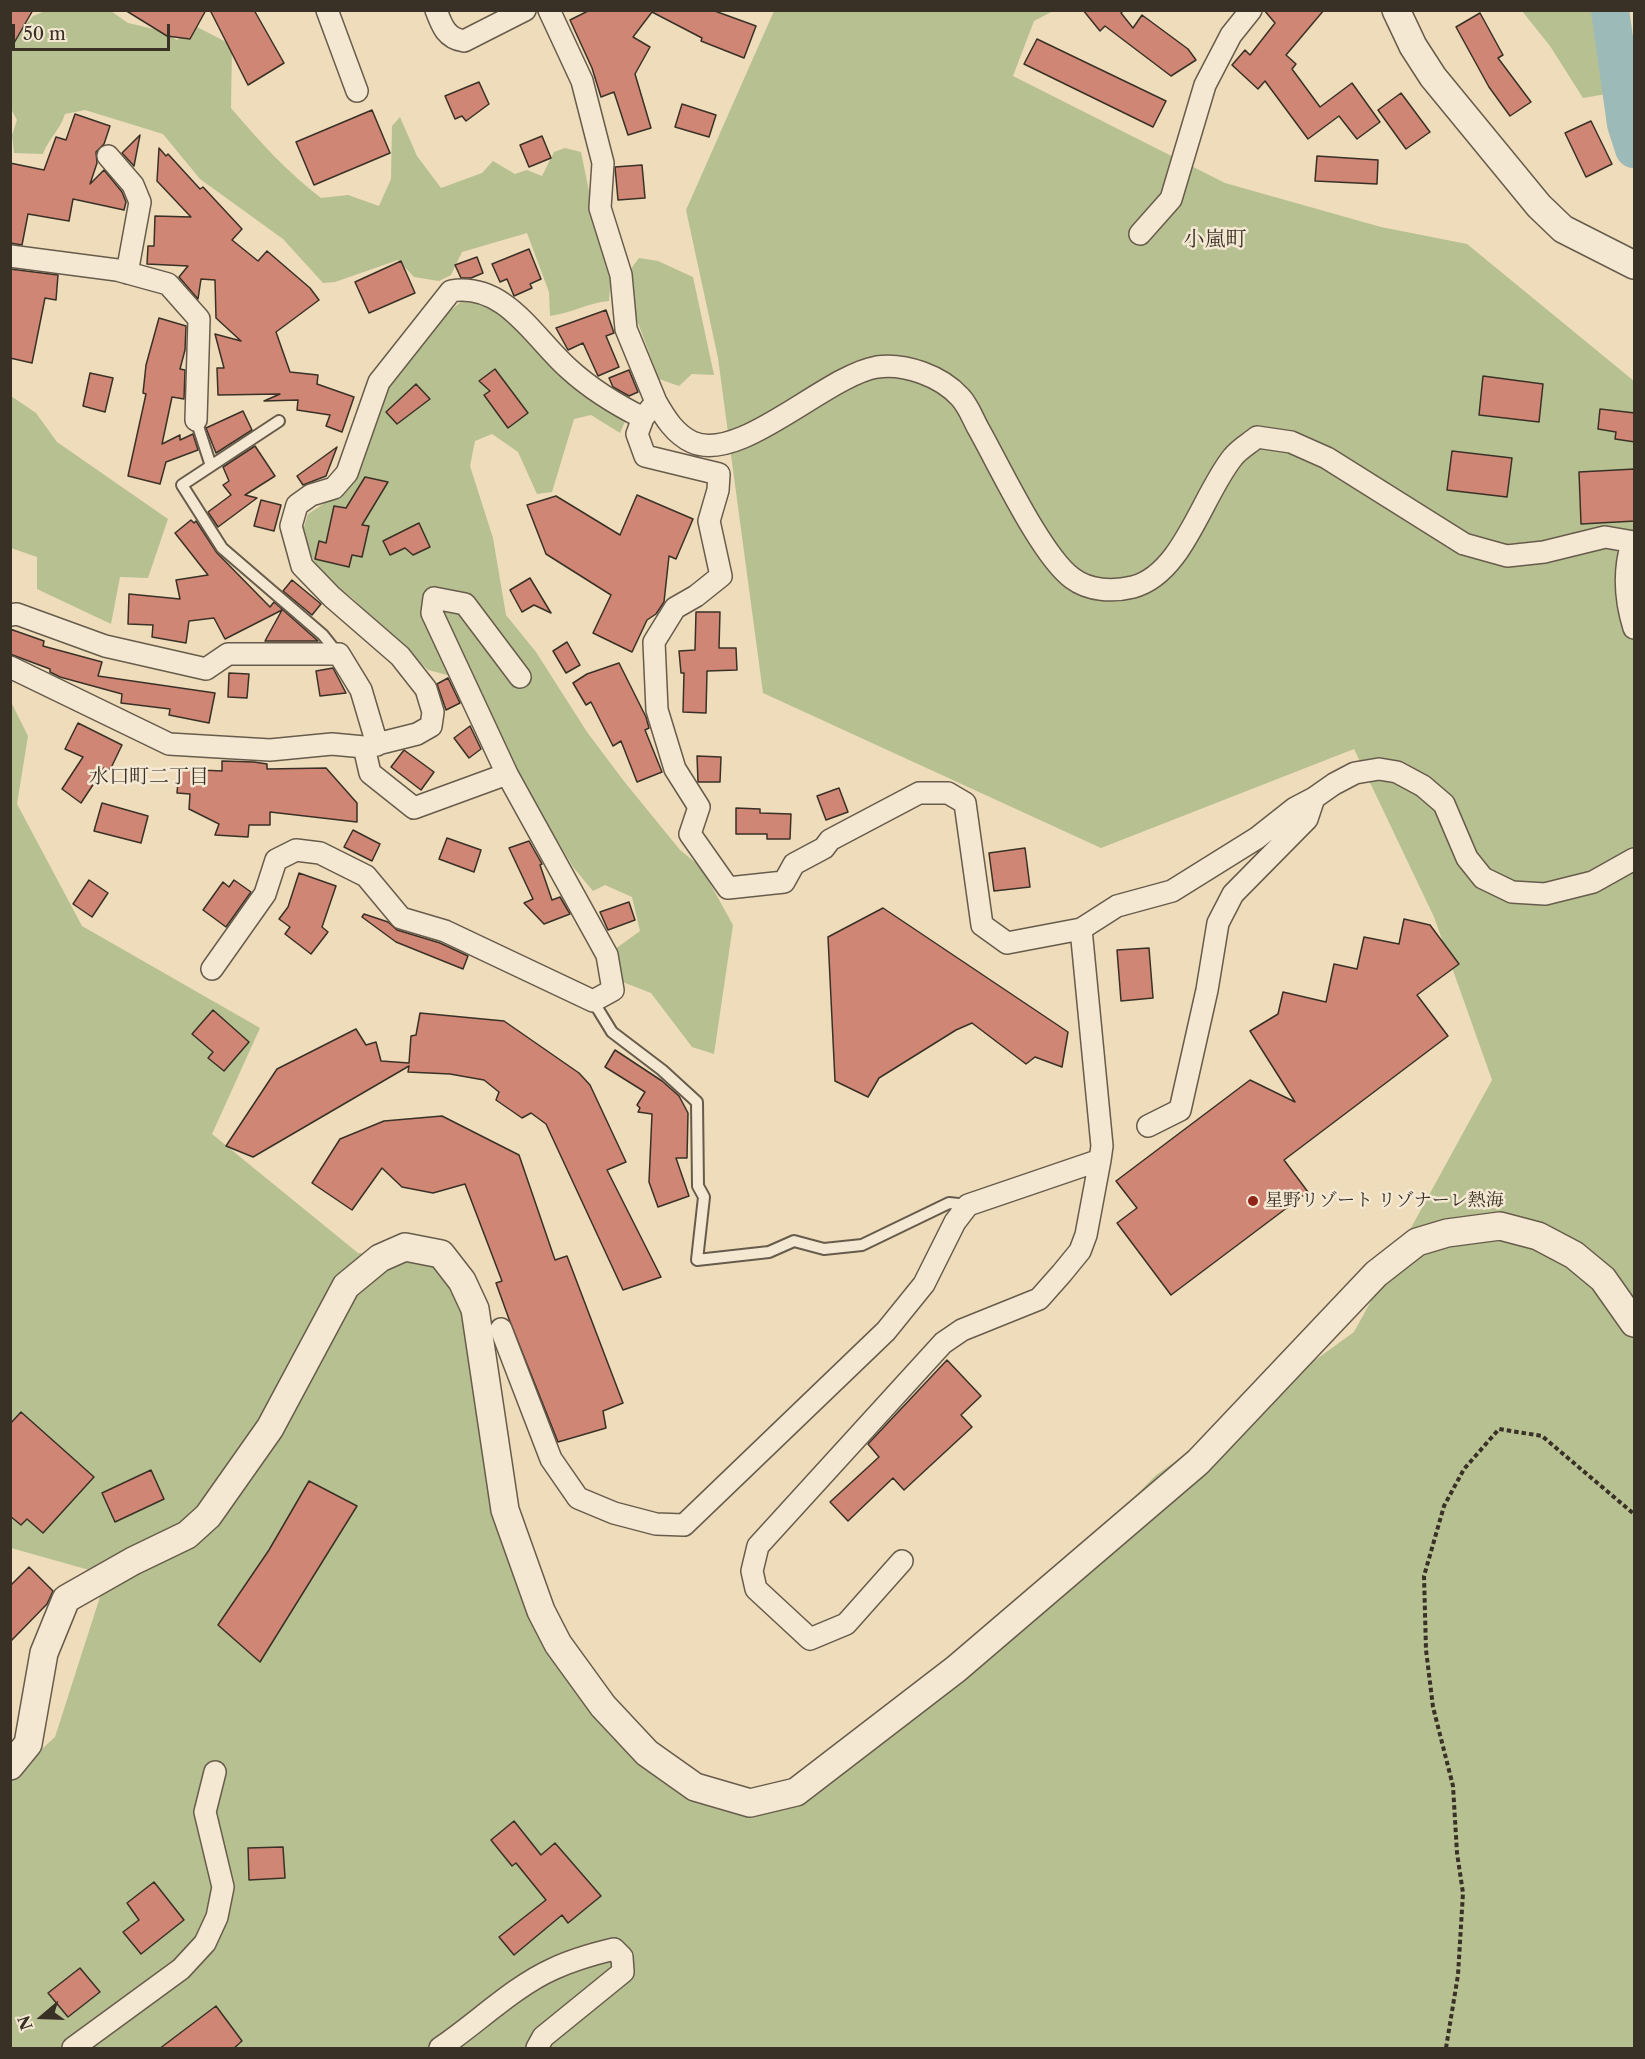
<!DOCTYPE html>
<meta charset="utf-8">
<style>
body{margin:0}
#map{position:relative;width:1645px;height:2059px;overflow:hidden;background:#eedcbb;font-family:"Libre Caslon Text",serif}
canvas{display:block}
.frame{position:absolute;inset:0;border:12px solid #3a3126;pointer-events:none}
.north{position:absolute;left:12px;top:1987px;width:60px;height:60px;-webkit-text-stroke:4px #f4e8d3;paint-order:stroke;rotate:251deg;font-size:16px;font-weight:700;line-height:24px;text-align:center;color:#3a3126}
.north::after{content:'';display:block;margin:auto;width:21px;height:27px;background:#3a3126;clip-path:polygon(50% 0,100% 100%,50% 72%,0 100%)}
.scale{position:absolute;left:12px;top:24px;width:158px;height:27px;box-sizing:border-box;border:3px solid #3a3126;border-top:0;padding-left:8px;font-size:18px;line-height:21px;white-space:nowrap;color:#3a3126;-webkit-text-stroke:4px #f4e8d3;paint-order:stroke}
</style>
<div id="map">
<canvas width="1645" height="2059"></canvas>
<div class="frame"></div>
<div class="north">N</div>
<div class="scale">50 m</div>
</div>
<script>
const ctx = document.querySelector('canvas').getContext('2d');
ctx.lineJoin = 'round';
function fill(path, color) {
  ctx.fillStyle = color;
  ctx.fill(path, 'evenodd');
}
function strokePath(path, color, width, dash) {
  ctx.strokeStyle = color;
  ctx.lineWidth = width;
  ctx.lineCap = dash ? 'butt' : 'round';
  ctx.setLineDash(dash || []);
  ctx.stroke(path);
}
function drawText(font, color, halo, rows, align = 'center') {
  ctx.font = font + ' "Libre Caslon Text","Noto Serif JP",serif';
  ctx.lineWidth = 5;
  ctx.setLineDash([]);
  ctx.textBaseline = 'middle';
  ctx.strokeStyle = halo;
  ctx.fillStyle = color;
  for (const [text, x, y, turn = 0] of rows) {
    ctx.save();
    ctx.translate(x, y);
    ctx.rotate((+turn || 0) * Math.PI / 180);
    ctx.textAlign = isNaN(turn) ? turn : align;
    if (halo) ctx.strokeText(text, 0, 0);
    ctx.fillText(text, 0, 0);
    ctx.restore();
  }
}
fill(new Path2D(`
 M 45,11 L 111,11 L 128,23 L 162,31 L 177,40 L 197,27 L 232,45 L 231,108 C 259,141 287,172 321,198 L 348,195 L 379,206 L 391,179 L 392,126 L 400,117 L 417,156 L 441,188 L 482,173 L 493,161 L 515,174 L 527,170 L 542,176 L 554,152 L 565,148 L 581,152 L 600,244 L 611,277 L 609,301 C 588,303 571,313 550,316 L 549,292 L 527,233 L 462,252 L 451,275 L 439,281 L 414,277 L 398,260 L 335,282 L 323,283 L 283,239 L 200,179 L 163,134 L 85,110 L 65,114 C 60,130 49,138 43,154 L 14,153 L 12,135 L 17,120 L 11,109 L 10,30 L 20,32 L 33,16 Z
 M 774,11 L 1053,11 L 1034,21 L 1013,76 L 1225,183 L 1381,227 L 1467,244 L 1634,381 L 1634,2048 L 11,2048 L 10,1778 L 55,1737 L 107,1575 L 11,1548 L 11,702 L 28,736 L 17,804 L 82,926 L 260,1028 L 212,1134 L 358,1253 L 428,1260 L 457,1288 L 519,1591 L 597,1713 L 690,1789 L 781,1808 L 934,1701 L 1155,1476 L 1354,1332 L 1492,1080 L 1434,917 L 1354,749 L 1101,848 L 763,693 L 718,358 L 686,210 Z
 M 1522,11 L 1613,11 L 1619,74 L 1606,94 L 1583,98 L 1550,46 Z
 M 639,258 L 658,261 L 693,277 L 714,375 L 692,374 L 679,386 L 659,379 L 626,291 L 630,270 Z
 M 461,302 L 491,303 L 560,376 L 627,417 L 620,433 L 591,415 L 574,419 L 552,492 L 537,494 L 518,452 L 492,434 L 475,441 L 470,466 L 493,538 L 506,615 L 536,652 L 587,732 L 623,780 L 680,850 L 701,867 L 733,925 L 714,1054 L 692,1047 L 651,993 L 620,981 L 607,955 L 640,931 L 632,897 L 605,885 L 593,891 L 573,867 L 459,678 L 428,670 L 351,597 L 326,581 L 312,557 L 302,533 L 308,514 L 343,491 L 370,422 L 397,372 L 444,316 Z
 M 11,396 L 36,413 L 57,442 L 168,519 L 148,578 L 120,577 L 111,624 L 37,589 L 37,557 L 11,548 Z`), '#b7c091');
strokePath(new Path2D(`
 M 1610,10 L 1626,124 L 1634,149`), '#9cbab8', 38);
const building = new Path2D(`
 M 10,10 L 33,10 L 10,50 Z
 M 125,10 L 206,10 L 190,39 L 167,36 Z
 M 210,10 L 254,10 L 284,63 L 248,85 Z
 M 590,10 L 712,10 L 756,26 L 744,58 L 701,41 L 702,38 L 652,12 L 633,37 L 650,47 L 635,74 L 651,128 L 628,135 L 614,92 L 601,97 L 592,68 L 570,20 Z
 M 1083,10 L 1124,10 L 1121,13 L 1133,28 L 1142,15 L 1188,49 L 1196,60 L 1171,76 L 1105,26 L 1100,31 Z
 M 1264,10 L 1324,10 L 1286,55 L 1296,64 L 1292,69 L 1320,107 L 1352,83 L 1380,122 L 1357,139 L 1339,116 L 1308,139 L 1265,81 L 1258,89 L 1232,65 L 1245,50 L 1250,55 L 1275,23 Z
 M 1480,13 L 1503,55 L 1498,58 L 1531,102 L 1510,116 L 1489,87 L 1456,27 Z
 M 1037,39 L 1166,101 L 1153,127 L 1024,64 Z
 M 479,82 L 489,104 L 466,121 L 462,116 L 455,119 L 445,96 Z
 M 1401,93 L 1430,132 L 1406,149 L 1378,110 Z
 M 682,104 L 716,115 L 709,137 L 675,127 Z
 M 372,110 L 390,153 L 314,185 L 296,142 Z
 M 75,114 L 110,126 L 104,144 L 96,152 L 97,163 L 90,184 L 104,170 L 122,192 L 126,202 L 124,210 L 73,199 L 69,221 L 28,214 L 22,245 L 10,243 L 10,163 L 44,170 L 56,137 L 66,140 Z
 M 1591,121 L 1612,164 L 1586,177 L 1565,133 Z
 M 140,135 L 134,166 L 122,153 Z
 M 542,136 L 551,158 L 529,167 L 520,145 Z
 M 159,148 L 166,156 L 168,154 L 200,189 L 203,187 L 242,229 L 232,240 L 258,261 L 267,251 L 310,288 L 319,300 L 276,332 L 290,372 L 318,375 L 317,384 L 354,397 L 342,432 L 326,426 L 330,415 L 297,410 L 298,400 L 264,401 L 280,394 L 218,395 L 217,368 L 224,368 L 215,334 L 241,341 L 216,318 L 215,280 L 201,279 L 198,299 L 179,277 L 188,266 L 147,264 L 148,246 L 154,246 L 155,216 L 191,217 L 157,181 Z
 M 1317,156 L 1378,160 L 1377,184 L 1315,181 Z
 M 642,165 L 645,198 L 618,200 L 615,167 Z
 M 529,249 L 541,279 L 530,284 L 532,288 L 514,296 L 507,279 L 500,282 L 492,264 Z
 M 477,257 L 483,273 L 471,278 L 461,278 L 455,265 Z
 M 401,261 L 415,293 L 369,313 L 355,282 Z
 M 10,269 L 58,275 L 56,300 L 45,298 L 32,363 L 10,358 Z
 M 606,310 L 614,333 L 606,336 L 619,367 L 598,376 L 583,343 L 568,350 L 556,328 Z
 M 159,318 L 186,326 L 185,350 L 180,369 L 185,370 L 184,399 L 172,397 L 162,444 L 180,435 L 180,440 L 193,434 L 198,450 L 166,462 L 160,484 L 128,476 L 146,394 L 143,393 L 146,365 Z
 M 495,369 L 528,413 L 508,428 L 484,395 L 490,391 L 479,381 Z
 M 629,370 L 638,392 L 629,396 L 613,387 L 609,378 Z
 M 90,373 L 113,378 L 105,412 L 83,406 Z
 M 1483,376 L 1543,384 L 1539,422 L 1479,415 Z
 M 416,384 L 430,399 L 397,424 L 386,412 Z
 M 1600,409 L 1635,413 L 1635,442 L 1615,439 L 1616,432 L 1598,429 Z
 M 243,411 L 252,430 L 216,453 L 206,428 Z
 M 255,446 L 275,476 L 245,495 L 257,498 L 218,527 L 208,512 L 231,495 L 223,485 L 229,481 L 223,467 Z
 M 337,447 L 326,476 L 303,485 L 297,476 Z
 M 1452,451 L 1512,458 L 1507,497 L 1447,490 Z
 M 1635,469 L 1635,521 L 1581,524 L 1579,472 Z
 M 365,477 L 388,482 L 362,525 L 369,526 L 362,557 L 352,555 L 349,567 L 315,559 L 319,541 L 326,543 L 334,506 L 346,508 Z
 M 637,495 L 693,519 L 676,559 L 669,556 L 664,602 L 656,614 L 647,620 L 632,652 L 593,633 L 611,595 L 546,554 L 527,505 L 556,496 L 620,535 Z
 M 261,500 L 281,505 L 274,531 L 254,526 Z
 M 191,520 L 194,523 L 196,521 L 217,553 L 270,607 L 274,602 L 318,641 L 265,641 L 282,610 L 225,639 L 214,618 L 189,621 L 186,643 L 152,637 L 153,625 L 128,624 L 129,594 L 180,599 L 176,580 L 208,575 L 175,533 Z
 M 419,523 L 430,547 L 413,555 L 405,548 L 390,555 L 383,541 Z
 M 530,578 L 551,613 L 534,605 L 522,612 L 510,590 Z
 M 292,580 L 321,604 L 312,615 L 283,591 Z
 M 696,612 L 720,612 L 719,648 L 736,648 L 737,670 L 707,671 L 706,713 L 683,712 L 684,673 L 681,673 L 679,651 L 695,650 Z
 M 10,629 L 44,641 L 43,646 L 102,662 L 98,676 L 215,693 L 209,723 L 169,715 L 170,709 L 121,703 L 122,694 L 60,677 L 50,672 L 50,669 L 10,654 Z
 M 567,642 L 580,665 L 566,673 L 553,651 Z
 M 619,663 L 646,717 L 649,728 L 645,730 L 662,772 L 637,782 L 621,741 L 613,746 L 591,702 L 586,705 L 573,683 L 587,674 Z
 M 333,668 L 346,693 L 320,696 L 316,671 Z
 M 229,673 L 249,674 L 247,698 L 228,697 Z
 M 448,678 L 460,703 L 446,710 L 437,684 Z
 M 78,723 L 122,745 L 110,770 L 104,768 L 81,803 L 62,789 L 83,757 L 65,749 Z
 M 470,726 L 481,749 L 469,758 L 454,738 Z
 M 404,750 L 434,772 L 421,790 L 391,767 Z
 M 697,756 L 721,757 L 720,782 L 698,782 Z
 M 222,761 L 254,762 L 267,764 L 267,769 L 326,768 L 357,803 L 357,822 L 270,812 L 270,825 L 249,825 L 248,837 L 215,835 L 219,824 L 189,809 L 190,794 L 177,793 L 179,769 L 222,771 Z
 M 839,788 L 848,812 L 826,820 L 817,796 Z
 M 102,803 L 148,816 L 141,843 L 94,831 Z
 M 736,808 L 760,809 L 760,813 L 791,814 L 790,839 L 767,839 L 767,834 L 736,834 Z
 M 353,830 L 380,844 L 372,861 L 344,847 Z
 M 447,838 L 481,850 L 474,872 L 439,859 Z
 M 529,841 L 542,864 L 540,865 L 552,900 L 560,897 L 570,914 L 544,924 L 524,903 L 533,899 L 509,848 Z
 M 1025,848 L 1030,887 L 994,891 L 989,853 Z
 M 299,873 L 336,886 L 322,927 L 328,932 L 311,954 L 285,934 L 290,927 L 279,919 L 288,907 Z
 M 89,880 L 108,893 L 92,917 L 73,904 Z
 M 234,880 L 251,892 L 226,927 L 203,910 L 223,882 L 229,887 Z
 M 629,902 L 635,920 L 608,930 L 600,912 Z
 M 883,908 L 1068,1032 L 1062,1067 L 1035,1057 L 1026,1064 L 972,1023 L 956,1030 L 879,1078 L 868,1097 L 835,1081 L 828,937 Z
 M 364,914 L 388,922 L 397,930 L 440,943 L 468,956 L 463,969 L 396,942 L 362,917 Z
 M 1404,919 L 1430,925 L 1459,964 L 1417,995 L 1448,1036 L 1284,1160 L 1308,1192 L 1171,1295 L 1117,1223 L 1137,1208 L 1116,1181 L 1250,1080 L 1295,1102 L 1250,1031 L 1278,1014 L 1283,992 L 1326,1002 L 1334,964 L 1357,969 L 1364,937 L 1399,944 Z
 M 1149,948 L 1153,998 L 1121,1001 L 1117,950 Z
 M 213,1010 L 249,1042 L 224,1071 L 208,1058 L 213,1052 L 192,1034 Z
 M 420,1013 L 504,1021 L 579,1073 L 590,1085 L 626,1162 L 607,1170 L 661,1277 L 623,1290 L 546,1124 L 531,1113 L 522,1118 L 496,1100 L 499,1092 L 484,1080 L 450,1074 L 408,1072 L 409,1066 L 253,1157 L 226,1146 L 277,1069 L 356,1029 L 366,1045 L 376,1042 L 381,1061 L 409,1063 L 411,1036 L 416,1035 Z
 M 615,1050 L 662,1081 L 679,1096 L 688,1113 L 687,1158 L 676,1158 L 689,1196 L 658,1207 L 649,1182 L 652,1114 L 638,1112 L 640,1108 L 637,1105 L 645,1092 L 605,1067 Z
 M 442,1116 L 519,1155 L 555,1260 L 567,1256 L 623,1403 L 603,1411 L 606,1428 L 558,1442 L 509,1319 L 496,1283 L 502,1281 L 465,1184 L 433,1193 L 402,1187 L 382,1168 L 352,1210 L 312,1183 L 340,1139 L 384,1121 Z
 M 947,1360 L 981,1396 L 961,1415 L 972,1427 L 904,1490 L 893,1478 L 848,1521 L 830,1502 L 879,1457 L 868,1444 Z
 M 21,1412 L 94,1477 L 43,1533 L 27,1519 L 21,1525 L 10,1516 L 10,1424 Z
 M 151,1470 L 164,1499 L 115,1522 L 102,1493 Z
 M 309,1481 L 357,1506 L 260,1662 L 218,1625 L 269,1550 Z
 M 29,1567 L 53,1591 L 47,1604 L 10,1642 L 10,1586 Z
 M 514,1821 L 541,1855 L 555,1843 L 601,1896 L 568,1923 L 562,1915 L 514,1955 L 499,1937 L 546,1900 L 516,1863 L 512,1866 L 491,1840 Z
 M 283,1847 L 285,1878 L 249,1880 L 248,1848 Z
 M 154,1882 L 184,1920 L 141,1954 L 123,1932 L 139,1920 L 127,1903 Z
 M 80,1968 L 100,1992 L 68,2017 L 48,1993 Z
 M 216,2006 L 242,2041 L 233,2049 L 159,2049 Z`);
fill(building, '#d08675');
strokePath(building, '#3a3126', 1.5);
const service = new Path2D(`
 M 196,420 L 211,466
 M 279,421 L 182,485 L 222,548 L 323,635 L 338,654
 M 593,1001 L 612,1032 L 662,1070 L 697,1102 L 698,1186 L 704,1197 L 697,1260 L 769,1252 L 794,1241 L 824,1249 L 862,1245 L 949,1203 L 968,1205`);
const minor = new Path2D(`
 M 327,10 L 357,91
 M 436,10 C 442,26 446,38 464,41 L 525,10
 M 549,10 L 582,81 L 603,163 L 600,208 L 621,275 L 626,329 L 656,402 L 643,418 L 637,434 L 645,456 L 719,474 L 718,490 L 709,521 L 721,576 L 696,596 L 675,608 L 654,642 L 657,710 L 675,769 L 699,807 L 690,834 L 728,888 L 784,882 L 794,864 L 824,848 L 830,840 L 919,793 L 948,793 L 965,803 L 982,925 L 1007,943 L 1081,929 L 1117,906 L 1172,891 L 1257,838 L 1295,808 L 1314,798 L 1334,784 L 1355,773 L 1379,769 L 1397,772 L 1423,786 L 1444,804 L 1467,858 L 1483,878 L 1512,892 L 1545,894 L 1593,882 L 1634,859
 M 108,156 L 133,185 L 140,202 L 127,273
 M 1140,234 L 1171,199 L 1205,85 L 1231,35 L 1251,10
 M 10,256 L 117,270 L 168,284 L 199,319 L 196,420
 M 656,402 C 665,418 675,434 692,442 C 740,464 825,376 877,367 C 905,363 941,376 960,397 C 968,405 973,419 978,428 C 999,465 1041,555 1072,578 C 1089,591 1113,592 1133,587 C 1183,574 1202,495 1233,457 C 1239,449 1250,443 1257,437 L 1291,442 L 1327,458 L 1464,544 L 1507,556 L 1544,552 L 1605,537 L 1634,542
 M 1632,543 C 1623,572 1625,599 1634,628
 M 10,615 L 17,614 L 105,646 L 206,669 L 228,654 L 339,654 L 361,690 L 377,744 L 417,734 L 431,726 L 433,712 L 426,689 L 400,656 L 332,597 L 302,566 L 291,526 L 297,505 L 311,495 L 334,488 L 347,473 L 379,382 L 451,291 C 505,282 534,338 569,369 C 592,390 615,404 643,418
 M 10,667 L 169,744 L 270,750 L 332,744 L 364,747 L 377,745
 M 507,774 L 432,613 L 434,598 L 465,604 L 520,677
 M 212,969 L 265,894 L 276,860 L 296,850 L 320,853 L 366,876 L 401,918 L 445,931 L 593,1001 L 613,990 L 607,955 L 507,774 L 414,808 L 370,773 L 364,747
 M 1148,1126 L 1180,1110 L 1207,990 L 1218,923 L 1233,894 L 1307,819 L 1314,798
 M 501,1329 L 551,1459 L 578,1498 L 614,1513 L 656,1524 L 684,1525 L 886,1331 L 924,1284 L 955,1222 L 968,1205 L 1100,1160 L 1102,1146 L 1081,929
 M 902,1561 L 846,1624 L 810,1639 L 756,1589 L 752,1571 L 758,1546 L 943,1343 L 962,1330 L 1039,1299 L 1062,1273 L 1080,1251 L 1086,1235 L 1100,1160
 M 73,2048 L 181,1969 L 205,1943 L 217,1917 L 223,1887 L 205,1812 L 215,1772
 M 440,2048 C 476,2024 513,1987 553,1969 C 572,1960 593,1954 614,1949 L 622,1957 L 623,1972 L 543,2037 L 537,2048`);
const tertiary = new Path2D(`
 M 1396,10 L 1413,46 L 1433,77 L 1539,206 L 1563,229 L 1634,265
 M 10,1766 L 28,1744 L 44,1653 L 66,1599 L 133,1561 L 187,1535 L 208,1516 L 270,1428 L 346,1286 L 380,1258 L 405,1247 L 441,1254 L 462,1281 L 475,1309 L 505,1510 L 541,1611 L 558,1644 L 603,1706 L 647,1753 L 695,1787 L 750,1803 L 796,1792 L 956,1669 L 1198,1462 L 1376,1274 L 1417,1242 L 1447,1233 L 1500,1226 L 1538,1236 L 1574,1255 L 1603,1279 L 1634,1323`);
strokePath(service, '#675c4b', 14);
strokePath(minor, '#675c4b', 24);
strokePath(tertiary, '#675c4b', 30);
strokePath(new Path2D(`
 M 1446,2048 L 1458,1975 L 1463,1893 L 1457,1853 L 1453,1786 L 1433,1707 L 1426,1650 L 1424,1576 L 1444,1506 L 1464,1469 L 1499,1429 L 1542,1436 L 1634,1514`), '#3a3126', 4, [4.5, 3]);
strokePath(service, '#f4e8d3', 10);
strokePath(minor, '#f4e8d3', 21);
strokePath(tertiary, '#f4e8d3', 27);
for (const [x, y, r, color] of [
 [1253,1201,6,"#8f2418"]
]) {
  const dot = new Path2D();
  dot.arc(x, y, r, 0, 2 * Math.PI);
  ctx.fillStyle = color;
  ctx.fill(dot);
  strokePath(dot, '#f4e8d3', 2);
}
drawText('18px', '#3a3126', '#f4e8d3', [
 ["星野リゾート リゾナーレ熱海",1265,1201]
], 'left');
drawText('20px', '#3a3126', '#f4e8d3', [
 ["水口町二丁目",149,777]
]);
drawText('21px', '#3a3126', '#f4e8d3', [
 ["小嵐町",1215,240]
]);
</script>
